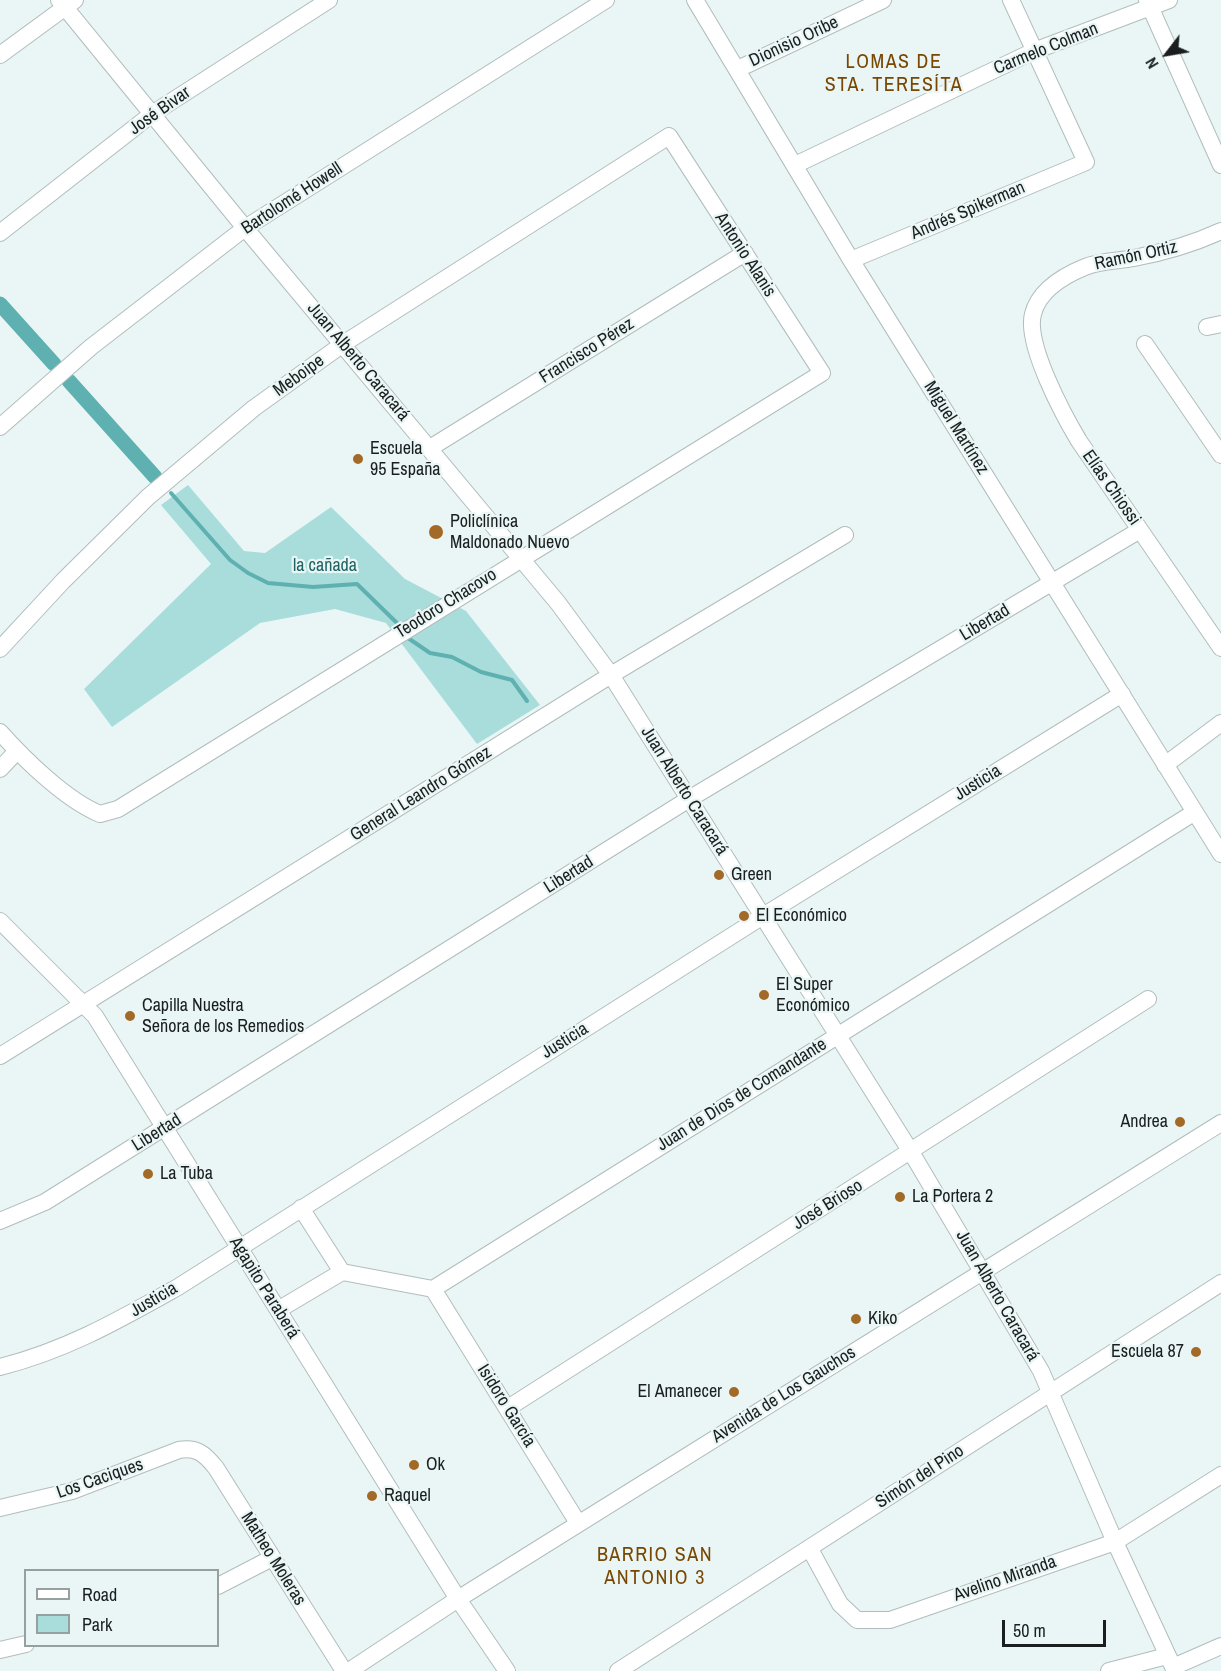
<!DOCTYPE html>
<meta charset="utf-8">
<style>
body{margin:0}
#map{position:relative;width:1221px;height:1671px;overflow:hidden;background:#e9f6f5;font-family:"Archivo Narrow",sans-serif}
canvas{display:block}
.legend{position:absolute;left:24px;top:1569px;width:195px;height:78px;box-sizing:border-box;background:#e9f6f5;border:2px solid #96a09f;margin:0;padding:8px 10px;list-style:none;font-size:18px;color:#1a1e1e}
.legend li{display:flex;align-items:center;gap:12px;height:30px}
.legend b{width:30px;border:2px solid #96a09f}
.north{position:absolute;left:1137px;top:24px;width:60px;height:60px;-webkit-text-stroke:4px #e9f6f5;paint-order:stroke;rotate:239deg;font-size:16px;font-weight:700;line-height:24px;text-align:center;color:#1a1e1e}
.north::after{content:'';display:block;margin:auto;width:21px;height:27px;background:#1a1e1e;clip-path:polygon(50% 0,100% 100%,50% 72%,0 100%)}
.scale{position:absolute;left:1002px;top:1620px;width:104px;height:27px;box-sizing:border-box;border:3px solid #1a1e1e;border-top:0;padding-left:8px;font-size:18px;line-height:21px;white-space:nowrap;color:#1a1e1e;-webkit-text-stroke:4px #e9f6f5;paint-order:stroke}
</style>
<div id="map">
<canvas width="1221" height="1671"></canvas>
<ul class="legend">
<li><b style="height:8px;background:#fff"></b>Road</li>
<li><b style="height:16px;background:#a8dddc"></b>Park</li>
</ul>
<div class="north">N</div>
<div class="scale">50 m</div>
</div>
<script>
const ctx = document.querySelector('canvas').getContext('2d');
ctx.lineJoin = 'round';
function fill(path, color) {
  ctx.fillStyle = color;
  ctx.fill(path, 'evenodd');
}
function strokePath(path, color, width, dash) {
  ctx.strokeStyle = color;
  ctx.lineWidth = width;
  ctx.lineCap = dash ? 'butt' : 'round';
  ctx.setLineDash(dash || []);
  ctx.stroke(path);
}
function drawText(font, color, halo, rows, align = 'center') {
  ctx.font = font + ' "Archivo Narrow",sans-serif';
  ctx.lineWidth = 4.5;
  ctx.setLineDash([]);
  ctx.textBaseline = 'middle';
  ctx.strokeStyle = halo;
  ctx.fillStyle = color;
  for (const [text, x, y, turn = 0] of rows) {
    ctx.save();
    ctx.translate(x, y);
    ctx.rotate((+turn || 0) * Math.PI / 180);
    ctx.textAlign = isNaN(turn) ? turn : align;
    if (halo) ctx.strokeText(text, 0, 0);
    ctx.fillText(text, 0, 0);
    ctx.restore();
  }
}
fill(new Path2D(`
 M 188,485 L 244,551 L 265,553 L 331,507 L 405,579 L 466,611 L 540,705 L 477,744 L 386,623 L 335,609 L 260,623 L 112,727 L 84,689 L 211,564 L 161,505 Z`), '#a8dddc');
strokePath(new Path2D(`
 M 171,493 L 230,560 L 248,573 L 268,583 L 313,587 L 357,584 L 398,624
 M 408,638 L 430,653 L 452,657 L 481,672 L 512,680 L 527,701`), '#5eb1b0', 4);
strokePath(new Path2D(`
 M 0,304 L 54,364
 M 69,381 L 155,477`), '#5eb1b0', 15);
const minor = new Path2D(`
 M 59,0 L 245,228 L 558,603 L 611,675 L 911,1152 L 1041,1371 L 1115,1542 L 1175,1671
 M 695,0 L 851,260 L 1221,854
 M 1147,0 L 1221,165
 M 0,55 L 75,0
 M 738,69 L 883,0
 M 795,165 L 1034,51 L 1169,0
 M 1221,231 C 1193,244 1165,252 1134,258 C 1118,261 1099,261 1085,267 C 1063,276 1039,290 1033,314 C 1025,344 1064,416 1079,441 L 1221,648
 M 0,233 L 152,114 L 329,0
 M 851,260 L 1086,162 L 1011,0
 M 1207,327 L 1221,324
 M 1145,344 L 1221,455
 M 0,427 L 91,347 L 245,228 L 606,0
 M 430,448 L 745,253
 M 0,649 L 63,581 L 148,497 L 254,408 L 343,344 L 669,136 L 822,373 L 118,809 L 100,814 C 66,800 25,760 0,732
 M 1165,765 L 1221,723
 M 0,769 L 17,751
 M 0,921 L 95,1016 L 458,1599 L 507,1671
 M 0,1056 L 611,675 L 845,535
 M 301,1208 L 342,1272 L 433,1289 L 1195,812
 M 0,1221 L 45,1202 L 689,799 L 1140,530
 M 433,1289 L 578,1523
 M 278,1310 L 342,1272
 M 0,1367 C 67,1350 119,1320 178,1287 L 763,916 L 1122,694
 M 508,1408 L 1148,999
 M 0,1508 L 72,1491 L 179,1450 C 197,1447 205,1454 216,1468 L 344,1671
 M 810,1549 L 840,1604 L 857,1620 L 890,1620 L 1115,1542 L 1221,1475
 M 218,1586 L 272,1558
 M 0,1650 L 26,1644
 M 1173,1667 L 1221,1646
 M 349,1671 L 458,1599 L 1221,1123
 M 618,1671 L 1221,1283
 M 1109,1671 L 1167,1656`);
strokePath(minor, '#b1bdbc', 18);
strokePath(minor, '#fff', 16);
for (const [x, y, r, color] of [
 [358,459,6,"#a26927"],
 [436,532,8,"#a26927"],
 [719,875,6,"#a26927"],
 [744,916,6,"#a26927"],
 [764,995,6,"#a26927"],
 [130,1016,6,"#a26927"],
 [1180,1122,6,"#a26927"],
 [148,1174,6,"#a26927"],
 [900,1197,6,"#a26927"],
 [856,1319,6,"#a26927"],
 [1196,1352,6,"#a26927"],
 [734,1392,6,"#a26927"],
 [414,1465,6,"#a26927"],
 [372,1496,6,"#a26927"]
]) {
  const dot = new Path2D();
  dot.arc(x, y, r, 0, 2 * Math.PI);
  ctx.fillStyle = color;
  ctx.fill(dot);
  strokePath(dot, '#e9f6f5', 2);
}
drawText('18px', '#1a1e1e', '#e9f6f5', [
 ["Dionisio Oribe",794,42,-25],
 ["Carmelo Colman",1046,49,-22],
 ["José Bivar",160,111,-35],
 ["Bartolomé Howell",292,199,-33],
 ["Andrés Spikerman",968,211,-23],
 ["Antonio Alanis",745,255,57],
 ["Ramón Ortiz",1136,256,-12],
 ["Francisco Pérez",587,351,-32],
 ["Juan Alberto Caracará",358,362,50],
 ["Meboipe",299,376,-36],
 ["Miguel Martínez",956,428,58],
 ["Elías Chiossi",1111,488,55],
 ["Teodoro Chacovo",446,604,-32],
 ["Libertad",985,623,-31],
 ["Justicia",978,783,-32],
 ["Juan Alberto Caracará",684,791,58],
 ["General Leandro Gómez",421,794,-32],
 ["Libertad",569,875,-32],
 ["Justicia",565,1041,-32],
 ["Juan de Dios de Comandante",742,1095,-32],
 ["Libertad",157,1133,-32],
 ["José Brioso",828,1205,-32],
 ["Agapito Paraberá",264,1288,58],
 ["Juan Alberto Caracará",997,1296,60],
 ["Justicia",154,1300,-30],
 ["Avenida de Los Gauchos",784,1395,-32],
 ["Isidoro García",506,1406,58],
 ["Simón del Pino",920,1477,-33],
 ["Los Caciques",100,1479,-19],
 ["Matheo Moleras",273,1559,58],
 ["Avelino Miranda",1005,1579,-19]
]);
drawText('18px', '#1a1e1e', '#e9f6f5', [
 ["Escuela",370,449],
 ["95 España",370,470],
 ["Policlínica",450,522],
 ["Maldonado Nuevo",450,543],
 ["Green",731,875],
 ["El Económico",756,916],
 ["El Super",776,985],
 ["Económico",776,1006],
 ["Capilla Nuestra",142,1006],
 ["Señora de los Remedios",142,1027],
 ["Andrea",1168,1122,"right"],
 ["La Tuba",160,1174],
 ["La Portera 2",912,1197],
 ["Kiko",868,1319],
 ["Escuela 87",1184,1352,"right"],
 ["El Amanecer",722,1392,"right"],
 ["Ok",426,1465],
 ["Raquel",384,1496]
], 'left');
drawText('18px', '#1f6463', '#e9f6f5', [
 ["la cañada",325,566]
]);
ctx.letterSpacing = '1.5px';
drawText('20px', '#794700', '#e9f6f5', [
 ["LOMAS DE",894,63],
 ["STA. TERESÍTA",894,86],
 ["BARRIO SAN",655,1556],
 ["ANTONIO 3",655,1579]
]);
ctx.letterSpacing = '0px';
</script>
